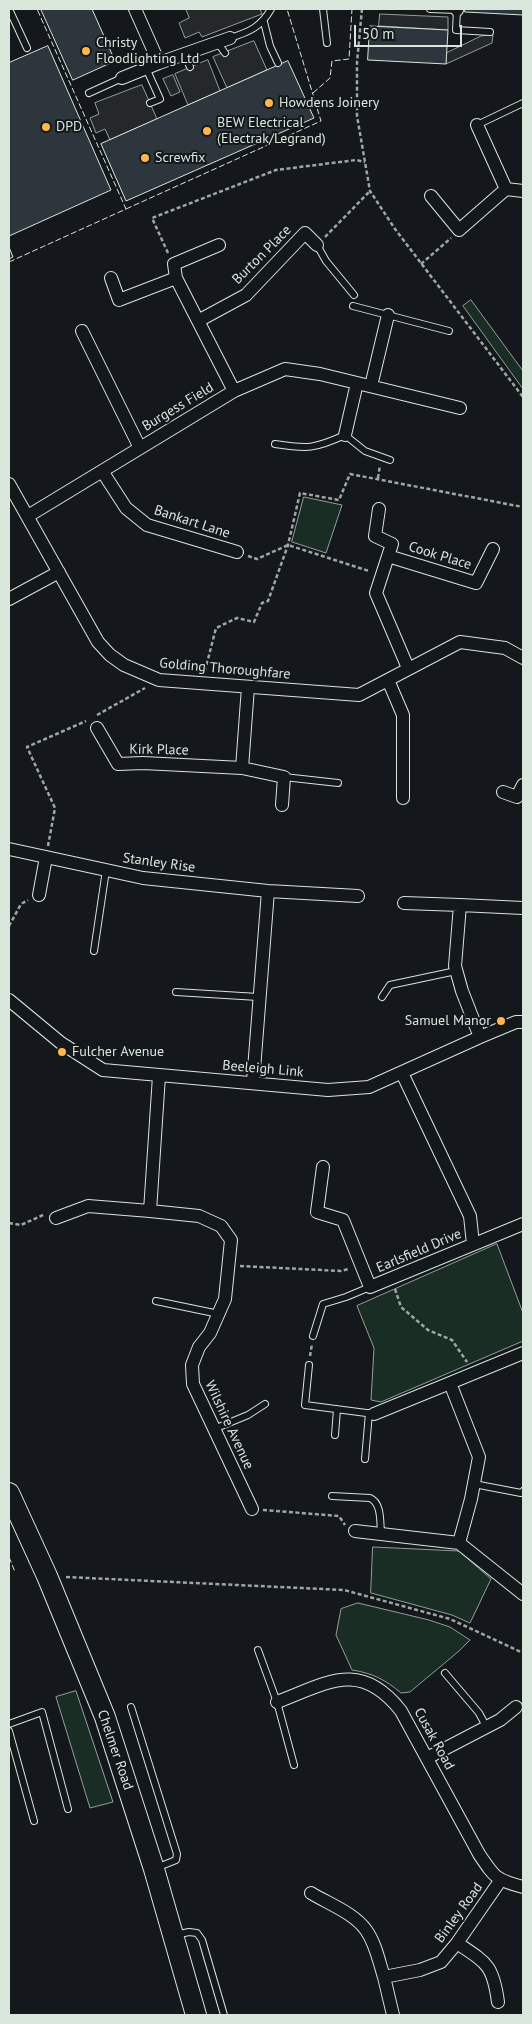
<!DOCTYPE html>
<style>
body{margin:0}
#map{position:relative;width:532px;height:2024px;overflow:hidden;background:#14181c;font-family:"PT Sans",sans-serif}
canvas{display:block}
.frame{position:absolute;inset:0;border:10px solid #d8e6dc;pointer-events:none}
.scale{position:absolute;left:354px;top:25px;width:108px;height:22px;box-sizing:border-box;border:2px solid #d8e6dc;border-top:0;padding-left:6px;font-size:15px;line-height:18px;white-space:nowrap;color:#d8e6dc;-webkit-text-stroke:4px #14181c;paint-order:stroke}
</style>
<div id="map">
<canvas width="532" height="2024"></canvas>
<div class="frame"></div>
<div class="scale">50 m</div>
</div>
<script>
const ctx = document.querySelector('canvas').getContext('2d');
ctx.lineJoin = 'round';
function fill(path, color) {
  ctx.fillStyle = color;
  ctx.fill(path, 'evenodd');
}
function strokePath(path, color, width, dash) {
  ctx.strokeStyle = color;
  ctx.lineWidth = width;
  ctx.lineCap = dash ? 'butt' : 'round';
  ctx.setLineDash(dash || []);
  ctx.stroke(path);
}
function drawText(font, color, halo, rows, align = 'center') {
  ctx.font = font + ' "PT Sans",sans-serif';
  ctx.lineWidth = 4;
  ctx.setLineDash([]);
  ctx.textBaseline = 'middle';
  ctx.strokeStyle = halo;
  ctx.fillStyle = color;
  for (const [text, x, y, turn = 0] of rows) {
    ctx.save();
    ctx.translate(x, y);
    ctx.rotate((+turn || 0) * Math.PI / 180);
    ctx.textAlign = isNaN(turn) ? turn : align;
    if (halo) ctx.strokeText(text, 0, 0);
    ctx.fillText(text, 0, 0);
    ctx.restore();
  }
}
const green = new Path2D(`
 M 471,300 L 523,371 L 523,389 L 463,306 Z
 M 304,497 L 342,505 L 326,553 L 292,542 Z
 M 497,1244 L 523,1313 L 523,1341 L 381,1402 L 371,1400 L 374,1348 L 357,1306 Z
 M 373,1547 L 459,1551 L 491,1579 L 470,1623 L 452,1615 L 371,1593 Z
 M 358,1603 L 429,1620 L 450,1627 L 470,1640 L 459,1651 L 410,1692 L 401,1693 C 386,1680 372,1673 352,1670 L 336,1635 L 341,1609 Z
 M 76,1691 L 113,1802 L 90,1808 L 56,1697 Z`);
fill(green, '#1a2d24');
strokePath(green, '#939e99', 1);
const parking = new Path2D(`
 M 186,9 L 260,9 L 262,14 L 202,37 L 199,32 L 185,38 L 179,23 L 189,18 Z
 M 380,14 L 448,17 L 448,30 L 379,26 Z
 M 493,35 L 492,43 L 446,64 L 446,53 L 481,36 Z
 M 254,41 L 267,70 L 227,88 L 213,57 Z
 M 208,60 L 220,91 L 188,105 L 175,74 Z
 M 173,75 L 180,92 L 171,96 L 163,79 Z
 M 142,85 L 157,119 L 110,140 L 105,129 L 96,133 L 90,118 L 99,114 L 95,103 Z`);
fill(parking, '#24282b');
strokePath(parking, '#939e99', 1);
const building = new Path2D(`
 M 41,9 L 92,9 L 115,61 L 73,80 Z
 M 465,9 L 523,9 L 523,15 L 465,12 Z
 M 370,26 L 448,30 L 446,64 L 368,60 Z
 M 48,46 L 111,190 L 9,236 L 9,63 Z
 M 288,61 L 314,118 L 126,201 L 101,144 Z
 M 9,247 L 13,257 L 9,259 Z`);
fill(building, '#2c363c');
strokePath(building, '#d8e6dc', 1);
const lane = new Path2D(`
 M 9,9 L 27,48
 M 323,9 L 327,43
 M 430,9 L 457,10 L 456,30 L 490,32
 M 264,22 L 270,46 L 278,63
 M 230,38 C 249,32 261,27 271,9
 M 217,42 L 225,53
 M 184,54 L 190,67
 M 146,68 L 160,99 L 150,103
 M 89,93 L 122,78
 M 477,125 L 523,103
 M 317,245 L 326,261 L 354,295
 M 353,306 L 449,331
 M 275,444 C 308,449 314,449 345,435 L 365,451 L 390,460
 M 284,777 L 338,783
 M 94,951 L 106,870
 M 176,992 L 258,997
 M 382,997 L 390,985 L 456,971
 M 156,1301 L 219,1314
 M 313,1336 L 323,1304 L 346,1297 L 370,1287
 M 309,1365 L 305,1405 L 374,1414
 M 214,1429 L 248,1415 L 265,1404
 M 335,1435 L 337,1409
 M 365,1459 L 369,1413
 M 474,1484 L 521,1493 L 523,1491
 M 332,1496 L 370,1498 C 382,1503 380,1523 381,1534
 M 258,1650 L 277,1702 L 294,1765
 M 445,1673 L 479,1713 L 487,1728
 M 131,1707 L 177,1854 L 176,1860 L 156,1868
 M 9,1724 L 42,1712 L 68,1809
 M 9,1731 L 34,1821
 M 175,1935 L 189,1932 L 197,1933 L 202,1940 L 224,2015`);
const street = new Path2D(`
 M 135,9 L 159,63 L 230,38
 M 457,10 L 457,9
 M 122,78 L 159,63
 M 477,125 L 506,189
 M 431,196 L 459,230 L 506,189 L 523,191
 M 219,245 L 174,264 L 176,278 L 234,391
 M 111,278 L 119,300 L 176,278
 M 198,321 L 246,295 L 305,233 L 317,245
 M 82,331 L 140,448
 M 371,386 L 388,315
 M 345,435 L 357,383
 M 102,471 L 126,508 L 147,525 L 237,552
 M 9,484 L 98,642 L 110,655 L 124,665 L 159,680 L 359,695 L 460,642 L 505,648 L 523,658
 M 379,509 L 375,536 L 392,544 L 376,593 L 408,668
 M 28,516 L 234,391 L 285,369 L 320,374 L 460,408
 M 388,556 L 476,583 L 493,549
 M 9,599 L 59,572
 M 388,680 L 403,715 L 403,798
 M 97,728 L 118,764 L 143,763 L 242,768 L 248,687
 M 242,768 L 284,777 L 282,805
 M 503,792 L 517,797 L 523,785
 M 9,849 L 46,857
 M 39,895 L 46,857 L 143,878 L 268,891 L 358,896
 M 404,903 L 460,905 L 455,966 L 462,991 L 480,1037
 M 460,905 L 523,908
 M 9,1000 L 61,1043 L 103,1070 L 328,1090 L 369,1087 L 480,1037 L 516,1022 L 523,1022
 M 402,1073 L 470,1216 L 473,1244
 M 159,1076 L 150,1211 L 199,1216 L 221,1226 L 231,1240 L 225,1299 L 210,1333 L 199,1347 L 192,1365 L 193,1384 L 252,1509
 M 253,1082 L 268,891
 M 323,1167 L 317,1212 L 343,1220 L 370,1287 L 523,1224
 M 56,1218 L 88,1206 L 150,1211
 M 523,1353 L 450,1383 L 479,1457 L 471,1499 L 459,1543 L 523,1594
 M 374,1414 L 450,1383
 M 355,1531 L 459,1543
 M 277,1702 C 327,1683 360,1659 401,1711 L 479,1854 C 495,1878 496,1880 523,1887
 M 427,1758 L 500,1720 L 516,1707
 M 311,1893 C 329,1904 354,1913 366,1930 C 376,1944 379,1962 384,1977
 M 457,1943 C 487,1963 493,1965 498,2002
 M 393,2015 L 384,1977 L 420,1970 L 441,1962 L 457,1943 L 500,1881`);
const primary = new Path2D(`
 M 9,1493 L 47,1576 L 105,1717 L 154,1869 L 196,2015`);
strokePath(lane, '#d8e6dc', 8);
strokePath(street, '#d8e6dc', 14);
strokePath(primary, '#d8e6dc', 22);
strokePath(new Path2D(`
 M 362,9 L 357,62 L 357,116 L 370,191 L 395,229 L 523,397
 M 325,237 L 370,191
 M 168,253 L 152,218 L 276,170 L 356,160 L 365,162
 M 421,264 L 451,238
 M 378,478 L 380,465
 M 248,556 L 257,559 L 288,545 L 369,571
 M 205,671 L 216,628 L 237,618 L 254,622 L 262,603 L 268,601 L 288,545 L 300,493 L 339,500 L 350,474 L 523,507
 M 97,715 L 145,688
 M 48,846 L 55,808 L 27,747 L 86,721
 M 9,926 L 21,904 L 28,900
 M 9,1223 L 21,1225 L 43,1215
 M 240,1266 L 341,1271 L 349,1269
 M 395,1289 L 401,1307 L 428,1330 L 452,1340 L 467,1362
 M 310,1356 L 312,1344
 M 263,1510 L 339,1516 L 345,1525
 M 66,1577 L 344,1590 L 450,1619 L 523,1653`), '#9da8a2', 2.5, [4, 2.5]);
strokePath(lane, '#14181c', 6);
strokePath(street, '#14181c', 12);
strokePath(primary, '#14181c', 20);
strokePath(new Path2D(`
 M 313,93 L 330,78 L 332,61 L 349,59 L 352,9
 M 126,209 L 321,121 L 287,9
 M 9,262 L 126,209 L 37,9
 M 9,1557 L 15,1572`), '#d8e6dc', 1, [6, 2.5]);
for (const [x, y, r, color] of [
 [86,51,5,"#ffb74d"],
 [269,103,5,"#ffb74d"],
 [46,127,5,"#ffb74d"],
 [207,131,5,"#ffb74d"],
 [145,158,5,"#ffb74d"],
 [501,1021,5,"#ffb74d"],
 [62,1052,5,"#ffb74d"]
]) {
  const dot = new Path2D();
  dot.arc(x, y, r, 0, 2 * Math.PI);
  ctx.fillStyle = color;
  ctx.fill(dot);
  strokePath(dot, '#14181c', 2);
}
drawText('14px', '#d8e6dc', '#14181c', [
 ["Christy",96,43],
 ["Floodlighting Ltd",96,59],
 ["Howdens Joinery",279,103],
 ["BEW Electrical",217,123],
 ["(Electrak/Legrand)",217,139],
 ["DPD",56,127],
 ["Screwfix",155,158],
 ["Samuel Manor",491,1021,"right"],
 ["Fulcher Avenue",72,1052]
], 'left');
drawText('14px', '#d8e6dc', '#14181c', [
 ["Burton Place",262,255,-45],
 ["Burgess Field",178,407,-31],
 ["Bankart Lane",192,522,18],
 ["Cook Place",440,556,17],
 ["Golding Thoroughfare",225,669,5],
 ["Kirk Place",159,750,1],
 ["Stanley Rise",159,863,8],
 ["Beeleigh Link",263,1069,5],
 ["Earlsfield Drive",419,1251,-23],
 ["Wilshire Avenue",229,1425,65],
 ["Cusak Road",434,1739,61],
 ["Chelmer Road",115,1750,71],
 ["Binley Road",459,1913,-54]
]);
</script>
